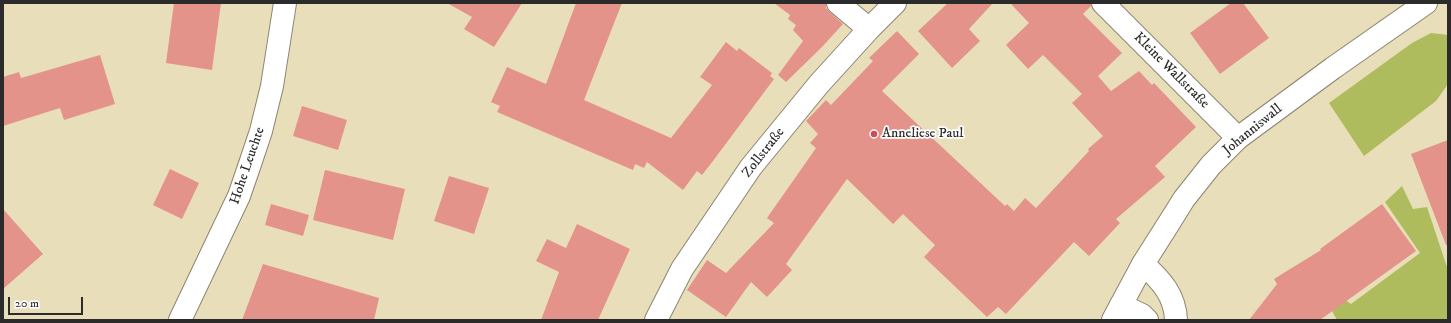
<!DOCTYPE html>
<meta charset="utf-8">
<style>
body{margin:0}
#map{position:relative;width:1451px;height:323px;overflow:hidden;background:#e9deba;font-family:"IM FELL DW Pica",serif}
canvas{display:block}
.frame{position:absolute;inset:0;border:4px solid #2b2b2b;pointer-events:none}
.scale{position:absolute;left:8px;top:297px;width:75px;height:18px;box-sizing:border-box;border:2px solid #2b2b2b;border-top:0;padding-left:5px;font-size:12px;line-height:14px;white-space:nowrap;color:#2b2b2b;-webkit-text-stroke:3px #fff;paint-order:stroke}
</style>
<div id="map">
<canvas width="1451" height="323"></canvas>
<div class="frame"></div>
<div class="scale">20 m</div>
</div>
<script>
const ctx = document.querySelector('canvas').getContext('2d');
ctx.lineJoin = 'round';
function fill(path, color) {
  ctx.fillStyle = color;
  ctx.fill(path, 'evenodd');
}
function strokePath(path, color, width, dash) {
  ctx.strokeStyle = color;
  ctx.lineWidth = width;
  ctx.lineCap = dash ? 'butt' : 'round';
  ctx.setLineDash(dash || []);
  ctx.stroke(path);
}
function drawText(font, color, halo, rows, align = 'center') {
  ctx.font = font + ' "IM FELL DW Pica",serif';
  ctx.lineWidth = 3.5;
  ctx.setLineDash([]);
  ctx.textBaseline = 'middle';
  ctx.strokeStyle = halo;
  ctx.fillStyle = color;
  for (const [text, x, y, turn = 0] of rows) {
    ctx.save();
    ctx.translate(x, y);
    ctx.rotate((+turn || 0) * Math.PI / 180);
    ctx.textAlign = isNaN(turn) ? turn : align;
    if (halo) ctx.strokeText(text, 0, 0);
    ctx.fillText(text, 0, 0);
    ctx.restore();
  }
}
fill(new Path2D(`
 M 1431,33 L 1448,35 L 1448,84 L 1436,101 L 1364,156 L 1329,103 L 1412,43 Z
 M 1402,186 L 1413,209 L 1427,207 L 1448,270 L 1448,320 L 1337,320 L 1332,311 L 1344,299 L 1351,304 L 1420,253 L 1385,202 Z`), '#afbc5e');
fill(new Path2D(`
 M 174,3 L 221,3 L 212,70 L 166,63 Z
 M 447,3 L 522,3 L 494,47 L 464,29 L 472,17 Z
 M 576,3 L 622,3 L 584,100 L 671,138 L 712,85 L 700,77 L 726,42 L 737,51 L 739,48 L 772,73 L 770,76 L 774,79 L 713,161 L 702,175 L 697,171 L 683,190 L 647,162 L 644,168 L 635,164 L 633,170 L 497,112 L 500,106 L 491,102 L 507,67 L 546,84 Z
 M 774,3 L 826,3 L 826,8 L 830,12 L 843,24 L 822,47 L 786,82 L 778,75 L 803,41 L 793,30 L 796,25 L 788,19 L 790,15 Z
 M 948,3 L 993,3 L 969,29 L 980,41 L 952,68 L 918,31 Z
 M 1010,3 L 1091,3 L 1091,6 L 1083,14 L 1122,53 L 1098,76 L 1111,91 L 1139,71 L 1152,85 L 1154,83 L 1196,127 L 1155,166 L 1165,177 L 1116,219 L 1120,223 L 1089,256 L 1074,242 L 1006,314 L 998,307 L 987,317 L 924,257 L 935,245 L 903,214 L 893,224 L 847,179 L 786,264 L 792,270 L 767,297 L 751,282 L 726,317 L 687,290 L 707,260 L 726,273 L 774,223 L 767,218 L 816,148 L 810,143 L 818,134 L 806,121 L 826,100 L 831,105 L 873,61 L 869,58 L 897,31 L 919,54 L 882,91 L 1005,206 L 1007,204 L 1014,211 L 1025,198 L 1036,208 L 1089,151 L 1088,149 L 1103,136 L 1072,103 L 1082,94 L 1043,55 L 1028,69 L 1006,45 L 1029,23 Z
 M 1231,3 L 1243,3 L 1269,38 L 1220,74 L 1190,33 Z
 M 100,55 L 115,104 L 64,120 L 60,108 L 3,126 L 3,77 L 19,72 L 21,78 Z
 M 302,106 L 347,120 L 338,150 L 293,136 Z
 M 1448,140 L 1448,245 L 1446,245 L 1411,154 Z
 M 170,169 L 199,183 L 182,219 L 153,205 Z
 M 325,170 L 405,189 L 393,240 L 313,220 Z
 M 449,176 L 489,188 L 474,234 L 434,221 Z
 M 271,204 L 309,215 L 303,236 L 265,225 Z
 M 1382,204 L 1416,251 L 1320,320 L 1249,320 L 1277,284 L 1274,279 L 1321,250 L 1320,249 Z
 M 3,209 L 43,254 L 3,289 Z
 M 577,224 L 630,249 L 598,320 L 541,320 L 559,272 L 536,261 L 547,239 L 566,248 Z
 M 263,264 L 379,298 L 374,320 L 242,320 Z`), '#e4938b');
const minor = new Path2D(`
 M 838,3 L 869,29
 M 1103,3 L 1238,138
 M 1143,264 C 1161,280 1175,295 1176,320
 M 1121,305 L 1142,315 L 1147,320
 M 180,320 L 239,196 L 251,161 L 261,131 L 272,86 L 285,3
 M 656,320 L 682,269 L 751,167 L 819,84 L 869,29 L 895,3`);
const major = new Path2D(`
 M 1113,320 L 1143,264 L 1169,223 L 1184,199 L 1211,165 L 1238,138 L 1333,68 L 1426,3`);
strokePath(minor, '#8a8472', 24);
strokePath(major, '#8a8472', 24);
strokePath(minor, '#fff', 22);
strokePath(major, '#fff', 22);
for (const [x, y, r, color] of [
 [874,134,4,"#d1495b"]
]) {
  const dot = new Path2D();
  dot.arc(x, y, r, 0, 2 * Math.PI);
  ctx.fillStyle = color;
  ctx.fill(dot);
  strokePath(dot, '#fff', 1.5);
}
drawText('14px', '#2b2b2b', '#fff', [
 ["Kleine Wallstraße",1171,71,45],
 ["Johanniswall",1253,130,-39],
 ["Zollstraße",764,153,-52],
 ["Hohe Leuchte",248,166,-71]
]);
drawText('14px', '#2b2b2b', '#fff', [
 ["Anneliese Paul",882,134]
], 'left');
</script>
